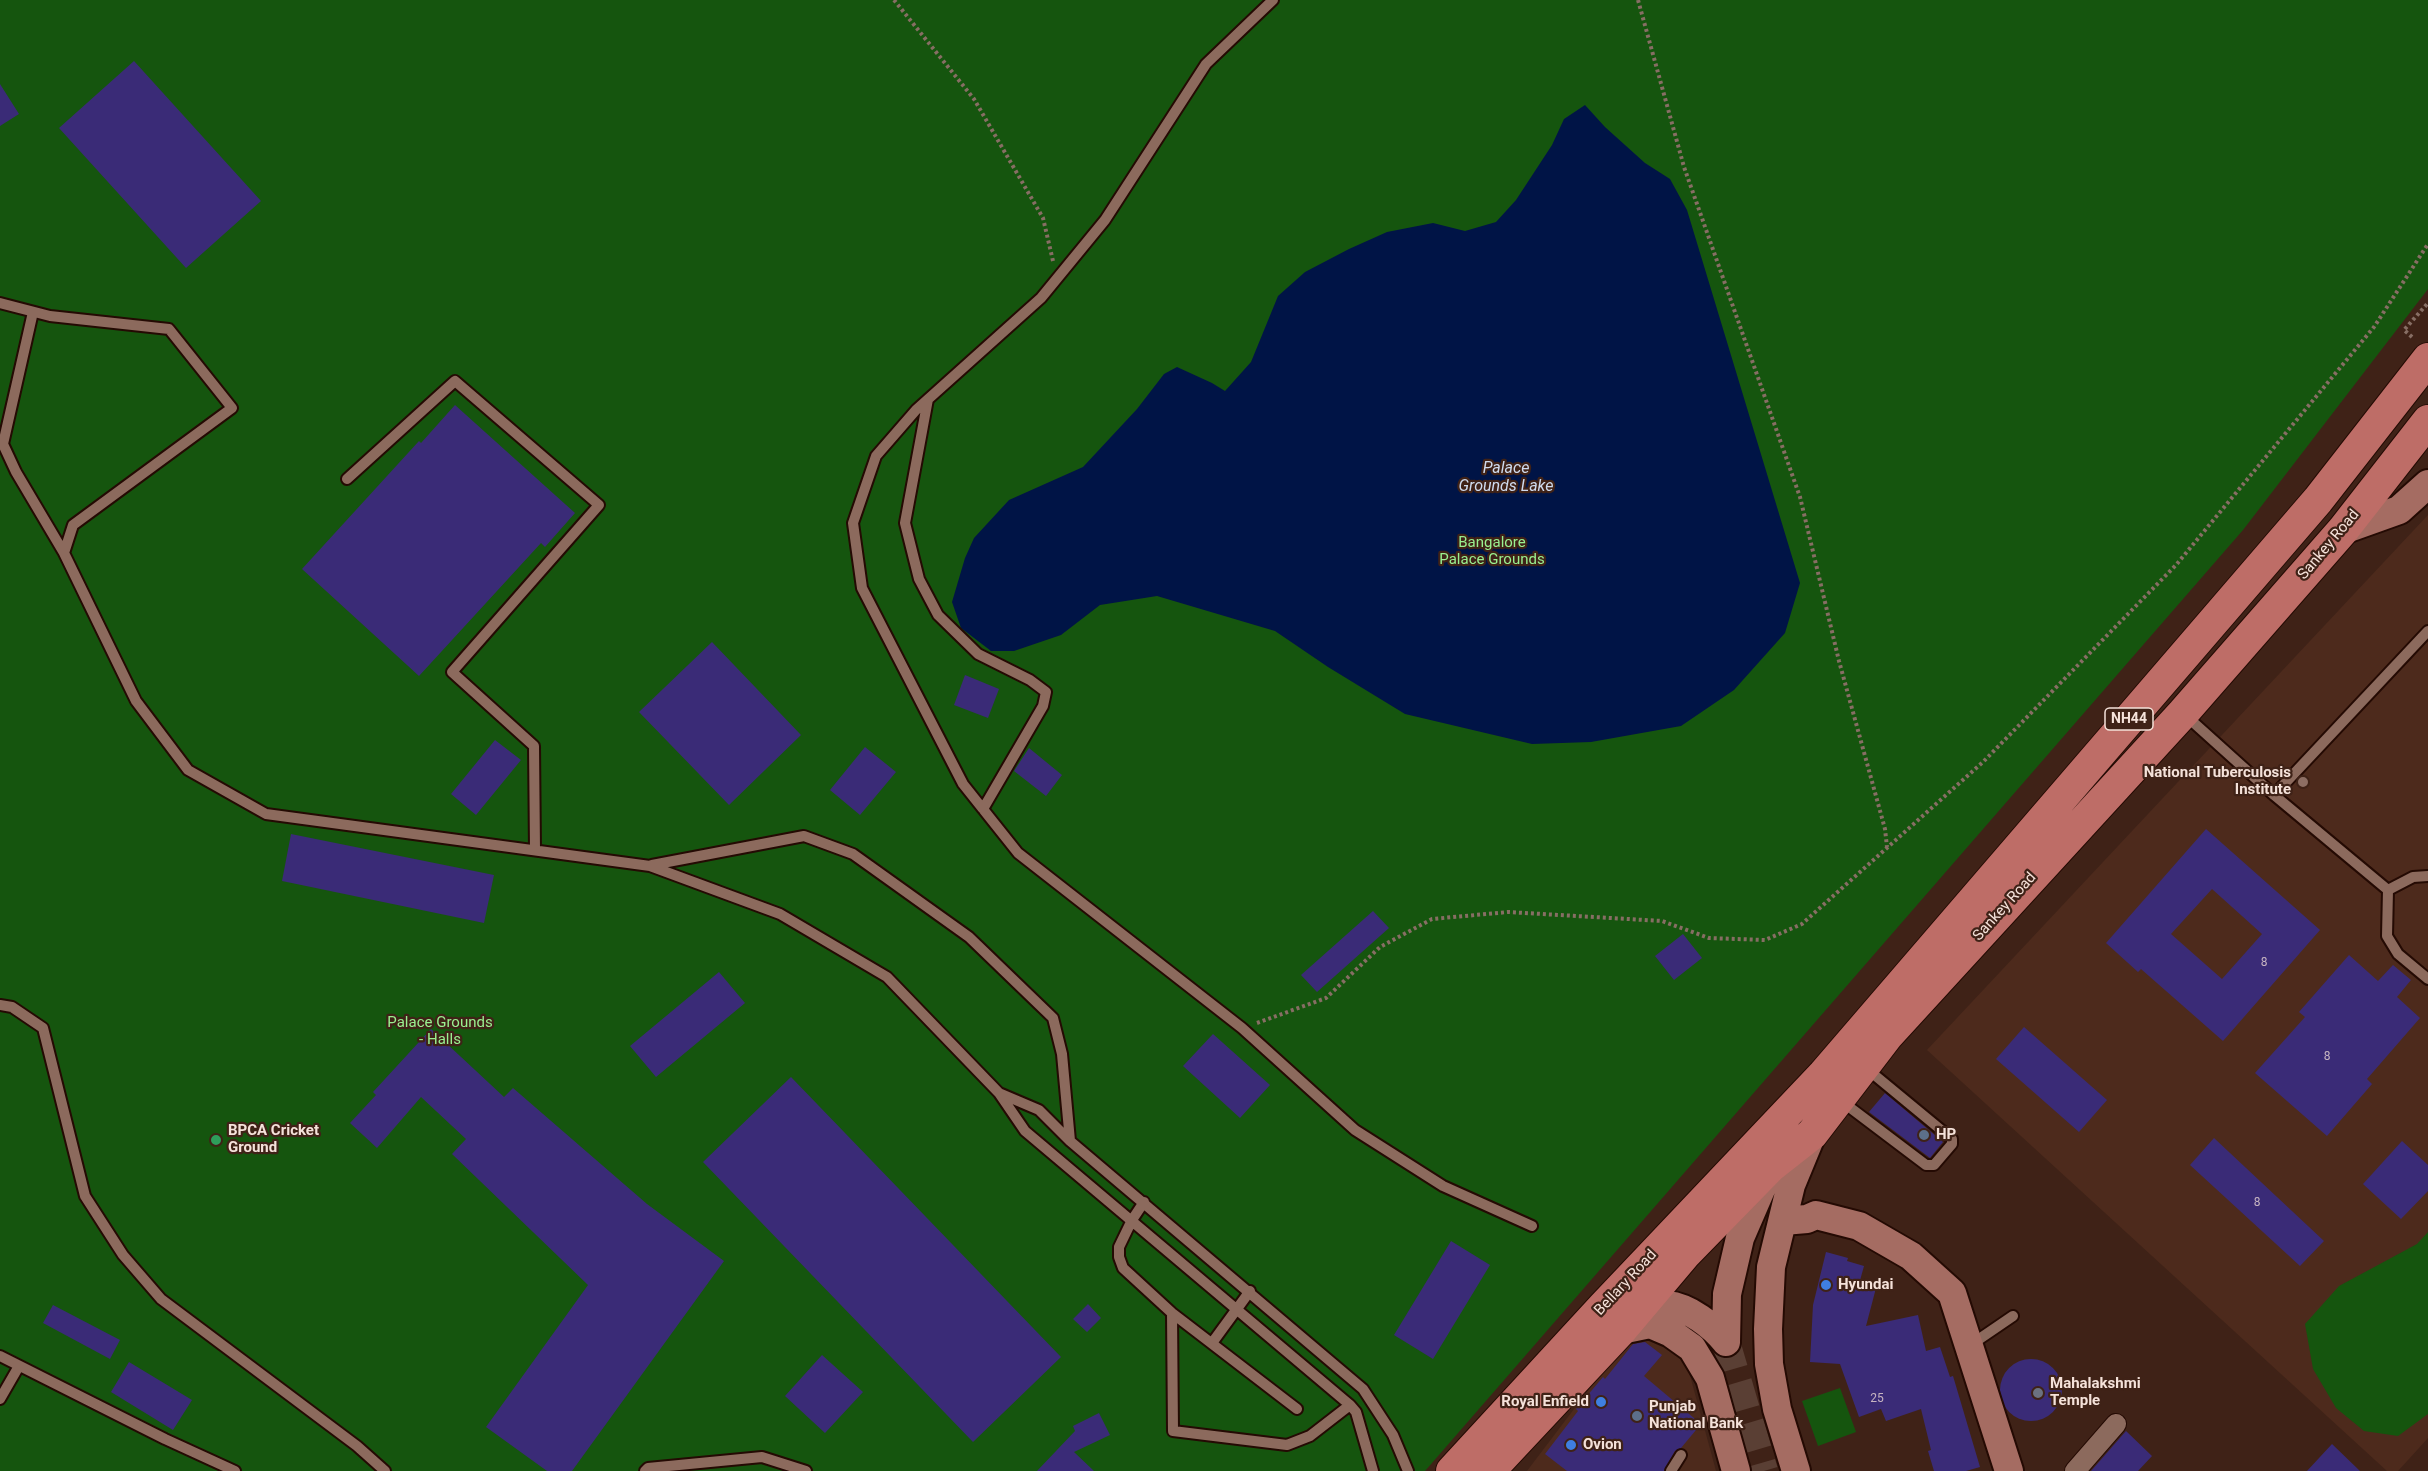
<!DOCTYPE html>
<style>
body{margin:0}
canvas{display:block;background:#3f2217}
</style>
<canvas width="2428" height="1471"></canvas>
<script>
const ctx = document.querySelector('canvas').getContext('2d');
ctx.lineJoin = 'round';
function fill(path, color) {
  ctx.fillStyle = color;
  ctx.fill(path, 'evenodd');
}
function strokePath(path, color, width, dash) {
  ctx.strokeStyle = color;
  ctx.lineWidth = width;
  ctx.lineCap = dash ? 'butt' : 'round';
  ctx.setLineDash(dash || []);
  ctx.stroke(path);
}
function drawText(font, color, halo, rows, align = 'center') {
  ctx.font = font + ' Roboto,sans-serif';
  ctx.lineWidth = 4.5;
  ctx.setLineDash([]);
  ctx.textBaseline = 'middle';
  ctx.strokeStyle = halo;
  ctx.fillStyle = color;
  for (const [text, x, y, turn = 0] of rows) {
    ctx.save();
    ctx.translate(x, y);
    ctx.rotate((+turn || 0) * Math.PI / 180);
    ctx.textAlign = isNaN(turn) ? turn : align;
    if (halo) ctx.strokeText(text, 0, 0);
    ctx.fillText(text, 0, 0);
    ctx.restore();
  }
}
fill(new Path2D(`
 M 2428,515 L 2428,1438 L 2398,1471 L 2387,1471 L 1927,1050 Z
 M 1642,1329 L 1686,1361 L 1716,1471 L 1527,1471 L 1612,1359 Z`), '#4d2a1c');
fill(new Path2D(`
 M 0,0 L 2428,0 L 2428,289 L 2243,530 L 1425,1471 L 0,1471 Z
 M 2428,1232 L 2428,1414 L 2398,1436 L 2364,1431 L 2336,1408 L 2313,1369 L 2305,1324 L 2339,1286 L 2417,1244 Z
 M 1840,1388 L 1856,1432 L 1818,1446 L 1802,1401 Z`), '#15550e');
fill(new Path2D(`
 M 1585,105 L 1605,127 L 1645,163 L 1670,179 L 1687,210 L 1800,583 L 1785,633 L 1734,690 L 1681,726 L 1591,742 L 1532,744 L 1405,714 L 1328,667 L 1275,631 L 1157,596 L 1100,605 L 1061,635 L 1014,651 L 991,651 L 961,628 L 952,602 L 965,558 L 974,538 L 1009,500 L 1083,467 L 1137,409 L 1164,374 L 1177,367 L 1212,383 L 1225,391 L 1251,362 L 1278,296 L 1305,272 L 1349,249 L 1387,232 L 1433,223 L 1465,231 L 1496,222 L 1516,200 L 1552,145 L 1564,119 Z`), '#001446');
fill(new Path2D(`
 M 134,61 L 261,201 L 186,268 L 59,128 Z
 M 0,84 L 19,114 L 0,126 Z
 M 455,405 L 575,513 L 545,547 L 541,543 L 419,676 L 302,569 L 419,441 L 421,443 Z
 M 712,642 L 801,735 L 729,805 L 639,712 Z
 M 965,675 L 999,689 L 988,718 L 954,705 Z
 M 495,740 L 521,760 L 476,815 L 451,794 Z
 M 865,747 L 896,772 L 860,815 L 830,790 Z
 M 1029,748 L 1062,775 L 1046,796 L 1014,771 Z
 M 2206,829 L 2320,930 L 2223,1041 L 2141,969 L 2138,972 L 2106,943 ZM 2212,889 L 2262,934 L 2222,979 L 2171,934 Z
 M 291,834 L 494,875 L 484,923 L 282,881 Z
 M 1373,911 L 1389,928 L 1317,992 L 1301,975 Z
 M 1683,934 L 1702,958 L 1674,980 L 1655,956 Z
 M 2349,955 L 2378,981 L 2393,965 L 2411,980 L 2397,997 L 2420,1018 L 2367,1079 L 2372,1084 L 2327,1136 L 2255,1073 L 2305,1017 L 2299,1012 Z
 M 719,972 L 745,1003 L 656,1077 L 630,1046 Z
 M 2024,1027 L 2107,1100 L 2079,1132 L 1996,1059 Z
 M 431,1029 L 504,1097 L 513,1088 L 647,1204 L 724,1261 L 572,1471 L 547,1471 L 486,1427 L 588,1285 L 452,1154 L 466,1139 L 421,1097 L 377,1148 L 350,1123 L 376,1095 L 373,1092 Z
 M 1213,1034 L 1270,1085 L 1240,1118 L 1183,1066 Z
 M 791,1077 L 1061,1357 L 973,1442 L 703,1162 Z
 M 1885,1093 L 1943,1142 L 1930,1158 L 1869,1112 Z
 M 2214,1138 L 2324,1241 L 2300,1266 L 2190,1165 Z
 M 2402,1141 L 2428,1165 L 2428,1191 L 2401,1219 L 2363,1184 Z
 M 1451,1241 L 1490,1265 L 1433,1359 L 1394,1335 Z
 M 1826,1252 L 1848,1258 L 1847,1261 L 1864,1266 L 1859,1284 L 1876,1288 L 1866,1326 L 1918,1315 L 1926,1351 L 1940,1347 L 1950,1377 L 1953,1376 L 1980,1467 L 1966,1471 L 1934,1471 L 1928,1451 L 1931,1450 L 1921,1409 L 1886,1421 L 1881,1409 L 1859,1417 L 1840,1364 L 1810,1362 L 1813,1305 Z
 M 1088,1304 L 1101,1318 L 1087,1332 L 1073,1319 Z
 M 53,1305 L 120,1340 L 110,1359 L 43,1323 Z
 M 1645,1342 L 1662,1355 L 1644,1376 L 1701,1424 L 1681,1448 L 1675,1451 L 1664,1471 L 1567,1471 L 1545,1454 L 1578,1411 L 1576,1409 L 1603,1377 L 1605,1379 L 1633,1344 Z
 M 822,1355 L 863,1392 L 825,1433 L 785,1396 Z
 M2000 1390a31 31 0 1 1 62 0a31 31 0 1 1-62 0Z
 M 129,1362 L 192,1400 L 173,1430 L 111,1392 Z
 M 1099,1413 L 1110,1435 L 1074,1452 L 1094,1471 L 1037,1471 L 1075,1431 L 1073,1426 Z
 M 2126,1431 L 2152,1456 L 2138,1471 L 2091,1471 Z
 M 2332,1444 L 2360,1471 L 2307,1471 Z`), '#3a2b77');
strokePath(new Path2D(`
 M 1726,1342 L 1764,1471`), '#5a3f34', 28, [28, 14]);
const lane = new Path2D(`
 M 1273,0 L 1206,64 L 1105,220 L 1041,298 L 916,410 L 876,456 L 853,523 L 862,588 L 963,784 L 1018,853 L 1242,1028 L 1355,1130 L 1443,1186 L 1532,1226
 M 0,303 L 50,316 L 169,329 L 232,408 L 73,525 L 64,553 L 136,701 L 188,770 L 266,814 L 650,866 L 780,914 L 887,977 L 999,1093 L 1025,1131 L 1350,1405 L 1356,1412 L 1373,1471
 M 33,312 L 3,444 L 16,472 L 64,553
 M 928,399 L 905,523 L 919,579 L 938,615 L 978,654 L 1030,680 L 1046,692 L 1043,706 L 983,809
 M 347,479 L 455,381 L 599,505 L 452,672 L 534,746 L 535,850
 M 2184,714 L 2274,795 L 2388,890 L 2387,936 L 2398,954 L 2428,979
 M 2274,795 L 2428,631
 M 652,865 L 804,836 L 853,854 L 969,937 L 1053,1018 L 1062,1054 L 1070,1141
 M 2388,890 L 2413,877 L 2428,876
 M 0,1005 L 12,1007 L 43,1028 L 85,1196 L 123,1255 L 161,1299 L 357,1446 L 385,1471
 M 999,1093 L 1039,1110 L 1070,1141 L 1363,1389 L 1393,1435 L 1408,1471
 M 1840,1100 L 1926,1165 L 1934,1165 L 1952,1144 L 1952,1139 L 1866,1068
 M 1144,1202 L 1132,1220 L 1119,1247 L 1119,1257 L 1123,1268 L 1172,1313 L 1297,1409
 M 1172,1313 L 1173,1431 L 1287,1445 L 1310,1436 L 1350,1405
 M 1212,1343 L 1250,1291
 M 1969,1346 L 2013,1316
 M 0,1356 L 165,1439 L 235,1471
 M 0,1399 L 19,1366
 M 645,1471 L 648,1468 L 762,1457 L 806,1471
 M 1671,1471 L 1681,1455`);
const street = new Path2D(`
 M 2075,1471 L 2116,1424`);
const secondary = new Path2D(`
 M 2343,530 L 2399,510 L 2428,484
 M 1783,1221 L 1807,1219 L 1816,1215 L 1859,1226 L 1911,1256 L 1952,1293 L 2009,1471
 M 1639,1309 C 1648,1308 1659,1304 1667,1305 C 1689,1307 1713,1326 1726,1342
 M 1621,1330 L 1650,1324 L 1671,1333 L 1692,1348 L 1710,1378 L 1736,1471
 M 1726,1342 L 1727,1294 L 1740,1238 L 1769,1171
 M 1796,1471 L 1777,1409 L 1769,1364 L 1768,1329 L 1771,1267 L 1791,1185 L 1812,1134`);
const primary = new Path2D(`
 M 1452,1471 L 1603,1307 L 1824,1074 L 2318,500 L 2428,359
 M 1489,1471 L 1621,1330 L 1686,1253 L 1770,1167 L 1812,1134 L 1887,1036 L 2183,713 L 2343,530 L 2428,421`);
strokePath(lane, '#240a03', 14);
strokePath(street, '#240a03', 22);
strokePath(secondary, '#240a03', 32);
strokePath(primary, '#240a03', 34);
strokePath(new Path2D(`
 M 894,0 L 974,99 L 1043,218 L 1053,261
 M 1638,0 L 1684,167 L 1800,497 L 1839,661 L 1885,829 L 1887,847
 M 2412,337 L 2404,330 L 2428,303
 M 1257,1023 L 1326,998 L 1380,947 L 1432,919 L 1508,912 L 1662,921 L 1709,938 L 1765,940 L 1802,924 L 1983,762 L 2176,565 L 2374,327 L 2428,244`), '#876e64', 4, [3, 3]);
strokePath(lane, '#8c6a5d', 10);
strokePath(street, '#8c6a5d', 20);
strokePath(secondary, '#a56c62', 28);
strokePath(primary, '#be6d67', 32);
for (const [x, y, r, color] of [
 [2303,782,6,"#8d6e63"],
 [1924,1135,6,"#5c6f8a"],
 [216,1140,6,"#2e9e5b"],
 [1826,1285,6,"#3f7fe0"],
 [2038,1393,6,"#6b7280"],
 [1601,1402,6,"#3f7fe0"],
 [1637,1416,6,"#5c6f8a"],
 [1571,1445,6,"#3f7fe0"]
]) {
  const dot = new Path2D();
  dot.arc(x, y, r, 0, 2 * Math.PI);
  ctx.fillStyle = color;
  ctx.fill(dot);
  strokePath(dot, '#3f2217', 2);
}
drawText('12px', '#c6b4c1', null, [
 ["8",2264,963],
 ["8",2327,1057],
 ["8",2257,1203],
 ["25",1877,1399]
]);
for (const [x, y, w] of [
 [2129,719,48]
]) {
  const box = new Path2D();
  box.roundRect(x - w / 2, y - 11, w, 22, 4.5);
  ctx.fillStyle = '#3f2217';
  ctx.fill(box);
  strokePath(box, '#f5e2da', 1.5);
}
drawText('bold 14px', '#f5e2da', null, [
 ["NH44",2129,719]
]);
drawText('15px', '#9af090', '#3f2217', [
 ["Bangalore",1492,543],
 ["Palace Grounds",1492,560],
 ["Palace Grounds",440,1023],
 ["- Halls",440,1040]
]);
drawText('15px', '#f5e2da', '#3f2217', [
 ["Sankey Road",2329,545,-50],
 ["Sankey Road",2005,907,-48],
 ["Bellary Road",1626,1283,-47]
]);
drawText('bold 15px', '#f5e2da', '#3f2217', [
 ["National Tuberculosis",2291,773,"right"],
 ["Institute",2291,790,"right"],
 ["BPCA Cricket",228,1131],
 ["Ground",228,1148],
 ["HP",1936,1135],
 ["Hyundai",1838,1285],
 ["Mahalakshmi",2050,1384],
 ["Temple",2050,1401],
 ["Royal Enfield",1589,1402,"right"],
 ["Punjab",1649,1407],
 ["National Bank",1649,1424],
 ["Ovion",1583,1445]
], 'left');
drawText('italic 16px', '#cfdbef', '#3f2217', [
 ["Palace",1506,469],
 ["Grounds Lake",1506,487]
]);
</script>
